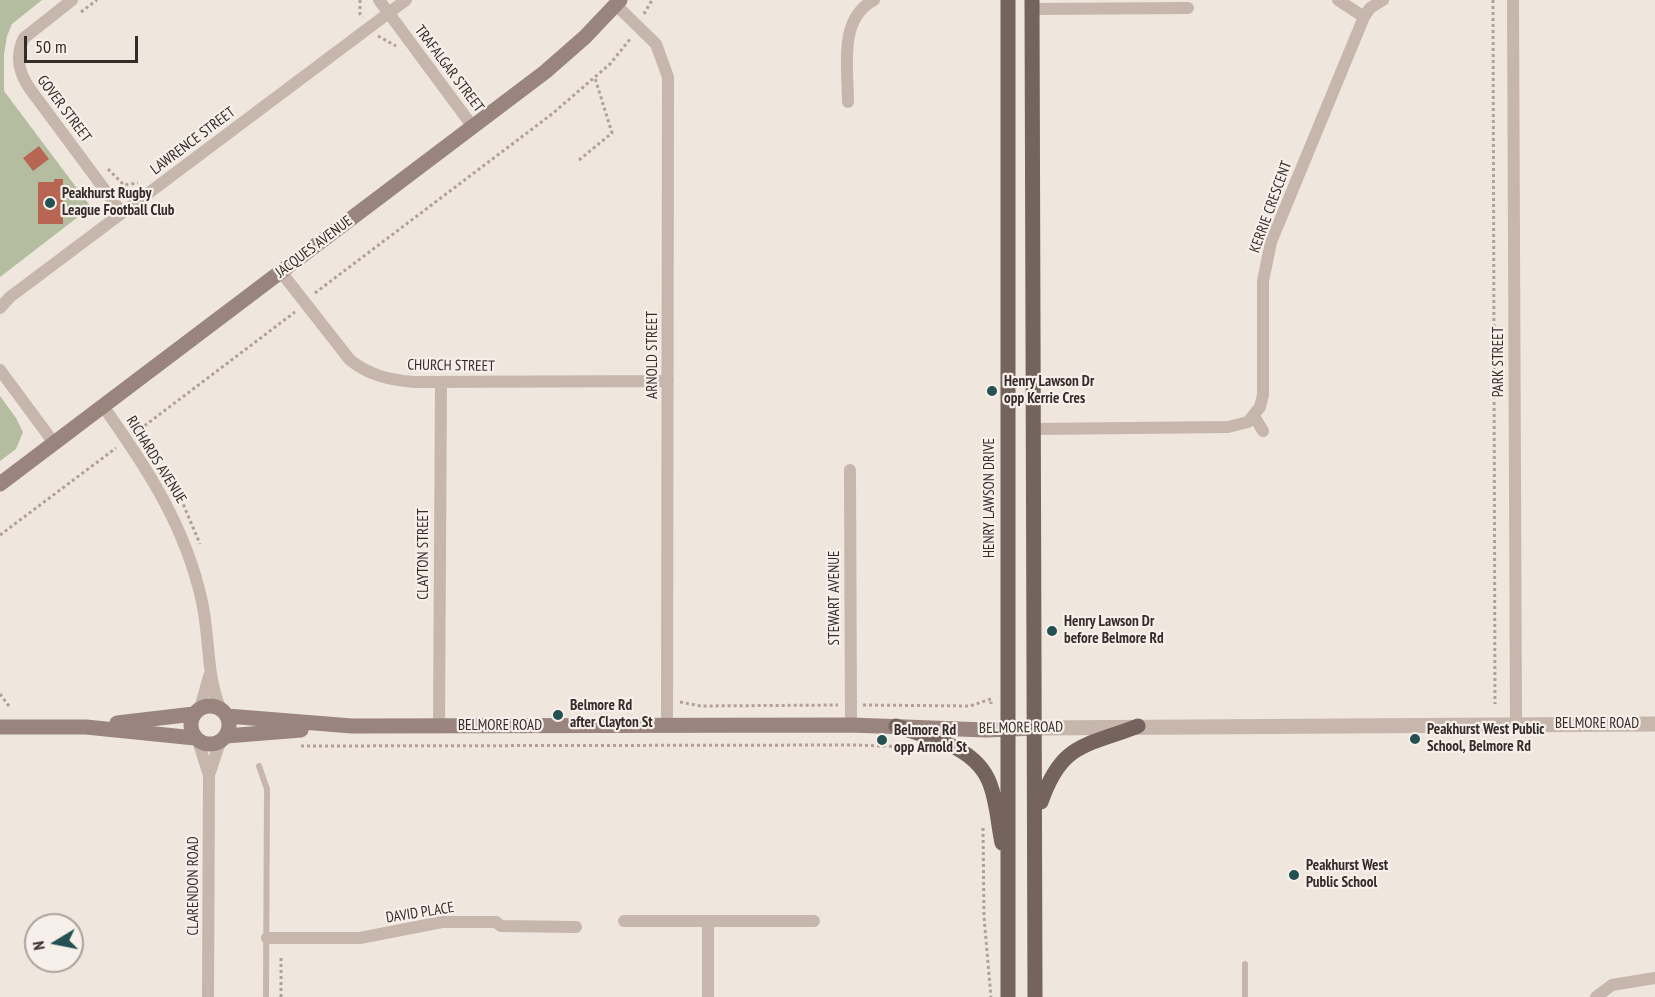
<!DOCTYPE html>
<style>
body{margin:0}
#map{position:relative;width:1655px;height:997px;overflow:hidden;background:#efe6de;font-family:"PT Sans Narrow",sans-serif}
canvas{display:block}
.north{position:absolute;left:24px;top:913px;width:60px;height:60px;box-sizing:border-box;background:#f7f0ea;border:2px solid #a9a29d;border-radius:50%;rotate:260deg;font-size:16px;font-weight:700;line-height:24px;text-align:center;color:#352c2a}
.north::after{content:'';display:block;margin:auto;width:21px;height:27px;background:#245151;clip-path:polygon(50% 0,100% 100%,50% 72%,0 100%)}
.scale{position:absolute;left:24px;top:36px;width:114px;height:27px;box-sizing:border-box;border:3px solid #352c2a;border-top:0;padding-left:8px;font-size:18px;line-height:21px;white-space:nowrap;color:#352c2a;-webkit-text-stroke:4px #f7f0ea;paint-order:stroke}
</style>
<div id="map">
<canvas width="1655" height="997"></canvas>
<div class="north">N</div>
<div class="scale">50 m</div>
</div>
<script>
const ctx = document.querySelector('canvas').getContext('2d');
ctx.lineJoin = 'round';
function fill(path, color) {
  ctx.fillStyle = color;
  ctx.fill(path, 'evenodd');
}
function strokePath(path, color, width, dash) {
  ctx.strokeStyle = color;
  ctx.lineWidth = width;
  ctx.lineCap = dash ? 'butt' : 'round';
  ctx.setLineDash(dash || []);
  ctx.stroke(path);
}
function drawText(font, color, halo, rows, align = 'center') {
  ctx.font = font + ' "PT Sans Narrow",sans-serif';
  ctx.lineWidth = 4.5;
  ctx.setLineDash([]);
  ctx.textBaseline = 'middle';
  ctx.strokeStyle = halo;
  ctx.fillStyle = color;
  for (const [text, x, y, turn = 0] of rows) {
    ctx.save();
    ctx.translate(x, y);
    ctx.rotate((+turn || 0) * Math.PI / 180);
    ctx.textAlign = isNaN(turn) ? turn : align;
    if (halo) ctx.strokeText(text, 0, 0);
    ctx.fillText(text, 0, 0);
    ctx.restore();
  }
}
fill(new Path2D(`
 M 0,0 L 42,0 L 12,24 L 7,36 L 4,54 L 4,91 L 91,207 L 0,277 Z
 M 0,396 L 16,418 L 23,432 L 16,449 L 0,461 Z`), '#b5bda0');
fill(new Path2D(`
 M 39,146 L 49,159 L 33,171 L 23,158 Z
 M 54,179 L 63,179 L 63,224 L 38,224 L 38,182 L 54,182 Z`), '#b76654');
strokePath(new Path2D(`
 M 360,0 L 360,14 L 363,17
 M 1493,0 L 1495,704
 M 81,12 L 97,0
 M 644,14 L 652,0
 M 378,36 L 396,46
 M 579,160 L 612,133 L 595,78
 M 108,169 L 124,185 L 138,183
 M 315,293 L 552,114 L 610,64 L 631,38
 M 135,433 L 295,312
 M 181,499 L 200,544
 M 0,535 L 116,448
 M 0,694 L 9,706
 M 680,702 L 701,706 L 838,705
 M 863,705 L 970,706 L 991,699 L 991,704
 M 301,746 L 857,745 L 909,747
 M 983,828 L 984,917 L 991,997
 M 281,997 L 281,957`), '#b2a096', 3, [3, 3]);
strokePath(new Path2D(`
 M 259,766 L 267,789 L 266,997
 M 1245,997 L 1245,964`), '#c6b6ab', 6);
strokePath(new Path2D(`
 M 72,0 L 24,38 C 15,56 18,72 30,89 L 122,213
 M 379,0 L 473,127
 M 1513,0 L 1516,724
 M 616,5 L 656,44 L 668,77 L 667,726
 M 1032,9 L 1188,8
 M 1364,17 L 1370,8 L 1383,0
 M 848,102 C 848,68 838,19 874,0
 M 281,272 L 350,360 C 369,375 389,380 414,382 L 668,381
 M 0,308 L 10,297 L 406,0
 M 0,370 L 54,443
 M 103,406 C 147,468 186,527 202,602 C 210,638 206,676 221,710
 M 1254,416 L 1263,431
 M 1034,429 L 1228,427 L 1248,422 L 1260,407 L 1263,395 L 1263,281 L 1271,242 L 1364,17 L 1338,0
 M 850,470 L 851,725
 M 200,709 L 209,676
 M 439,726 L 441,382
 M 198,741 L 209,775 L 208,997
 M 210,772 L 220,742
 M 624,921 L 814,921
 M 267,938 L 360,938 L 442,922 L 496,922 L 501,926 L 576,927
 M 708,997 L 708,921
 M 1596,997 L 1612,985 L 1655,978`), '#c6b6ab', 12);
strokePath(new Path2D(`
 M 1036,728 L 1655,724`), '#c6b6ab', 15);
strokePath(new Path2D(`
 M 0,484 L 545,72 L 585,37 L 620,0
 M191 725a19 19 0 1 1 38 0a19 19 0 1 1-38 0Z
 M 227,716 L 352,726 L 851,725 L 986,730 L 1036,728
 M 117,723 L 194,714
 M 0,727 L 86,727 L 195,738
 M 226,736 L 301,730`), '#99857d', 15);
strokePath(new Path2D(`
 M 1032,0 L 1035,997
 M 896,726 C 930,738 976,746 990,784 C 997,802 998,824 1002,843
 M 1041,802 C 1062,742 1085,747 1138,726
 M 1008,997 L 1008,0`), '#75635d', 15);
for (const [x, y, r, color] of [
 [50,203,6,"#245151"],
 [992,391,6,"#245151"],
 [1052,631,6,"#245151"],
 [558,715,6,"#245151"],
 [1415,739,6,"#245151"],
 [882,740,6,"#245151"],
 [1294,875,6,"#245151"]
]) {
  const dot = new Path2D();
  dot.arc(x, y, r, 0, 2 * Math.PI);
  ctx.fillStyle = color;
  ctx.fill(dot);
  strokePath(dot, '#f7f0ea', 2);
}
drawText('15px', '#352c2a', '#f7f0ea', [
 ["TRAFALGAR STREET",449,69,53],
 ["GOVER STREET",64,109,53],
 ["LAWRENCE STREET",193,141,-37],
 ["KERRIE CRESCENT",1271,207,-70],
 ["JACQUES AVENUE",314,247,-37],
 ["ARNOLD STREET",653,355,-90],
 ["PARK STREET",1499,362,-90],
 ["CHURCH STREET",451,366,1],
 ["RICHARDS AVENUE",156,460,58],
 ["HENRY LAWSON DRIVE",990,498,-90],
 ["CLAYTON STREET",424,554,-90],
 ["STEWART AVENUE",835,598,-90],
 ["BELMORE ROAD",1597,724],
 ["BELMORE ROAD",500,726],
 ["BELMORE ROAD",1021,728,-1],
 ["CLARENDON ROAD",194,886,-90],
 ["DAVID PLACE",420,913,-9]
]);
drawText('bold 15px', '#352c2a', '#f7f0ea', [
 ["Peakhurst Rugby",62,194],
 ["League Football Club",62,211],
 ["Henry Lawson Dr",1004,382],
 ["opp Kerrie Cres",1004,399],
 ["Henry Lawson Dr",1064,622],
 ["before Belmore Rd",1064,639],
 ["Belmore Rd",570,706],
 ["after Clayton St",570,723],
 ["Peakhurst West Public",1427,730],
 ["School, Belmore Rd",1427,747],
 ["Belmore Rd",894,731],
 ["opp Arnold St",894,748],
 ["Peakhurst West",1306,866],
 ["Public School",1306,883]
], 'left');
</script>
